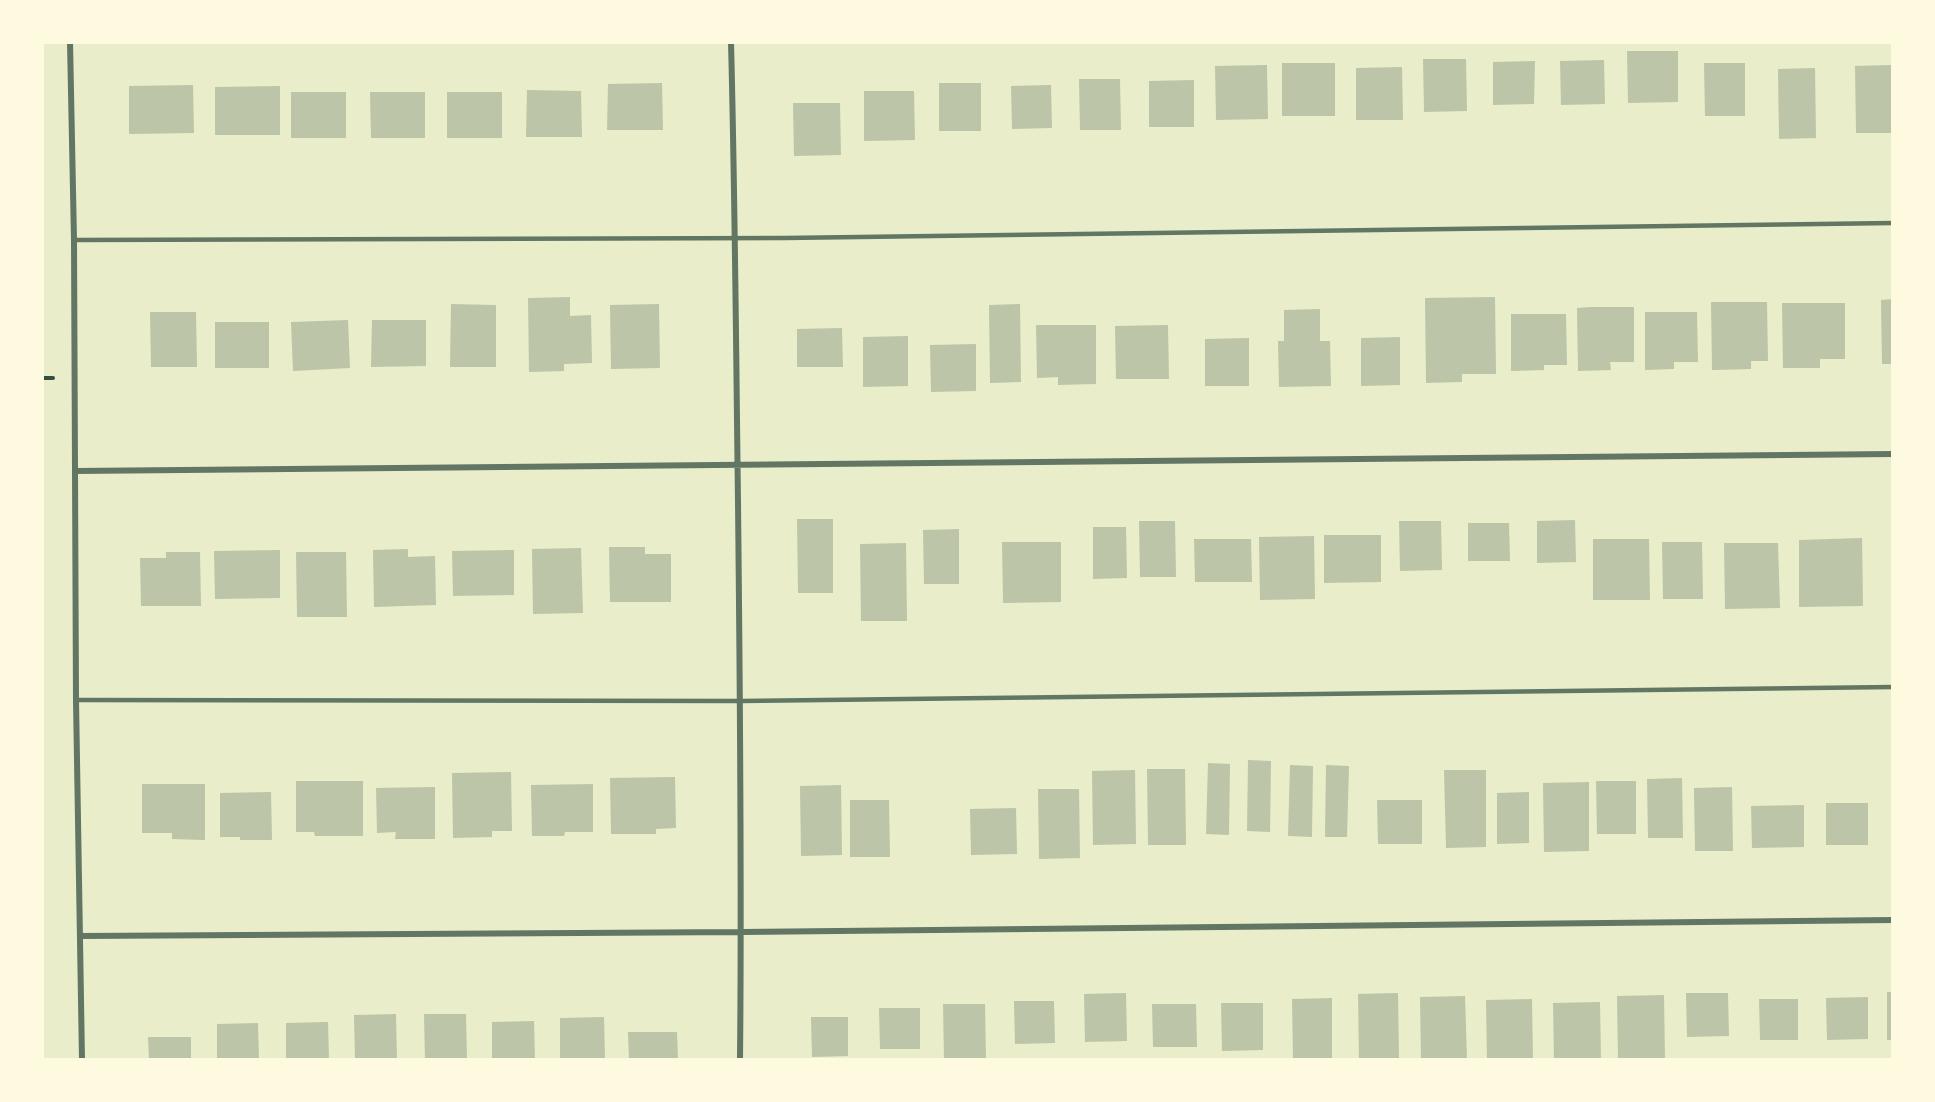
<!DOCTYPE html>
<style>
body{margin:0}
#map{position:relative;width:1935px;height:1102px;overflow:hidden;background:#e9edc9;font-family:"Golos Text",sans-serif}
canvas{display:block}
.frame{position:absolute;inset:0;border:44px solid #fefae0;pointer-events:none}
</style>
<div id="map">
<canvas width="1935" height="1102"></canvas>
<div class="frame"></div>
</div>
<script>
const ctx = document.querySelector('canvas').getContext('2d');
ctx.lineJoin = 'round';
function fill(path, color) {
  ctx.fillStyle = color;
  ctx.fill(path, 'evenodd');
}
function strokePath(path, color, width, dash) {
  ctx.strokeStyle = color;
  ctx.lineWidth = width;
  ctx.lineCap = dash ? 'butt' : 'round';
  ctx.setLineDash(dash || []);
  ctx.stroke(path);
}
fill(new Path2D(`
 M 1627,51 L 1678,51 L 1678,102 L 1628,103 Z
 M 1423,59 L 1466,59 L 1467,111 L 1424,112 Z
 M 1604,60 L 1605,104 L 1561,105 L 1560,61 Z
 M 1535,61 L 1534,104 L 1493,105 L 1493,62 Z
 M 1282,63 L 1335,63 L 1335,116 L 1282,116 Z
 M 1704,63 L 1745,63 L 1745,116 L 1705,116 Z
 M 1267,65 L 1268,119 L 1216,120 L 1215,66 Z
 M 1893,65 L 1893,133 L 1856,133 L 1855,66 Z
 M 1402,67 L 1403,120 L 1356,120 L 1356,68 Z
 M 1815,68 L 1816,138 L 1779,139 L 1778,69 Z
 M 1079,79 L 1120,79 L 1121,130 L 1080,130 Z
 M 1194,80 L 1194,127 L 1149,127 L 1149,81 Z
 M 662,83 L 663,130 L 607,130 L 608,84 Z
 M 939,83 L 981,83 L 981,131 L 939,131 Z
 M 193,85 L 194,133 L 129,134 L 129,86 Z
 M 1051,85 L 1052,128 L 1012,129 L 1011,86 Z
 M 280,86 L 280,135 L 215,135 L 215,87 Z
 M 527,90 L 581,91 L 582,137 L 526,137 Z
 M 864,91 L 914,91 L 915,140 L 864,141 Z
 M 291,92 L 346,92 L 346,138 L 291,138 Z
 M 370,92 L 425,92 L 425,138 L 371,138 Z
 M 447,92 L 502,92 L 502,138 L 447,138 Z
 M 793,103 L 840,103 L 841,155 L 794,156 Z
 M 570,297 L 570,316 L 591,315 L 592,363 L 564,364 L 564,371 L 529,372 L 528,298 Z
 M 1495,297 L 1496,374 L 1462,374 L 1462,382 L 1426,383 L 1425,298 Z
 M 1893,299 L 1893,364 L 1882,364 L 1881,300 Z
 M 1711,302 L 1767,302 L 1768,361 L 1751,361 L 1751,369 L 1712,370 Z
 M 1782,303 L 1845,303 L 1845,359 L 1820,359 L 1820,368 L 1783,368 Z
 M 451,304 L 496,305 L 496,367 L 450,367 Z
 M 659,304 L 660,368 L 611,369 L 610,305 Z
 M 1020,304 L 1021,382 L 990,383 L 989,305 Z
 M 1590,307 L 1634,307 L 1634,362 L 1610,362 L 1611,370 L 1578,371 L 1577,308 Z
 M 1320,309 L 1320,341 L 1330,341 L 1331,386 L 1279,387 L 1278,341 L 1284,341 L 1284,310 Z
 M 150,312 L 196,312 L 197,367 L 151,367 Z
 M 1645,312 L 1697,312 L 1698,362 L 1674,362 L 1674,369 L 1645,370 Z
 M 1511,314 L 1566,314 L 1567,365 L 1544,365 L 1544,370 L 1511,371 Z
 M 348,320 L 350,368 L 293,371 L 291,322 Z
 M 372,320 L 426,320 L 426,366 L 371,367 Z
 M 215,322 L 269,322 L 269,368 L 215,368 Z
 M 1036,325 L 1096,325 L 1096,384 L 1058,385 L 1058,377 L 1037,378 Z
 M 1168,325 L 1169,379 L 1116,379 L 1115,326 Z
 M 842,328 L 843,367 L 797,367 L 797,329 Z
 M 908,336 L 908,386 L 863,387 L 863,337 Z
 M 1400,337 L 1400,385 L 1361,386 L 1361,338 Z
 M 1249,338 L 1249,386 L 1205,386 L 1205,339 Z
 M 976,344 L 976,391 L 931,392 L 930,345 Z
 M 797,519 L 833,519 L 833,593 L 798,593 Z
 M 1575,520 L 1576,562 L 1537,563 L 1537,521 Z
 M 1139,521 L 1175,521 L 1176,577 L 1140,577 Z
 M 1399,521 L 1441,521 L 1442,570 L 1400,571 Z
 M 1468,523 L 1509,523 L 1510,561 L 1468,561 Z
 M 1093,527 L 1126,527 L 1127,578 L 1093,579 Z
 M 959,529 L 959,584 L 924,584 L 923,530 Z
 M 1324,535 L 1381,535 L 1381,582 L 1324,583 Z
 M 1314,536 L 1315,599 L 1260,600 L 1259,537 Z
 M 1862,538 L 1863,606 L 1799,607 L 1799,540 Z
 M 1194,539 L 1251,539 L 1252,582 L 1195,582 Z
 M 1593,539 L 1649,539 L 1650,600 L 1593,600 Z
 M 1002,542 L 1061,542 L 1061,602 L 1003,603 Z
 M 1662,542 L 1702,542 L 1703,599 L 1663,599 Z
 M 906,543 L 907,621 L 861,621 L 860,544 Z
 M 1724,543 L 1778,543 L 1780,608 L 1725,609 Z
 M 609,547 L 645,547 L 645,554 L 671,554 L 671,602 L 610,602 Z
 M 581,548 L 583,613 L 533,614 L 532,549 Z
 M 408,549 L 408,557 L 435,556 L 436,605 L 374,607 L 373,550 Z
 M 280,550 L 280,598 L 215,599 L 214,551 Z
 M 514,550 L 514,595 L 453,596 L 452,551 Z
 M 166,552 L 200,552 L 201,606 L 141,606 L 140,558 L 166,558 Z
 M 296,552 L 346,552 L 347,617 L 297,617 Z
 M 1248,760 L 1271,761 L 1270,832 L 1247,831 Z
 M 1208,763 L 1230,764 L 1229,835 L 1206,834 Z
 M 1290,765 L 1313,766 L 1312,837 L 1288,836 Z
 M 1326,765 L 1349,766 L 1347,837 L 1325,837 Z
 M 1147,769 L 1185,769 L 1186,845 L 1148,845 Z
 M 1135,770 L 1136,844 L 1093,845 L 1092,771 Z
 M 1444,770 L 1486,770 L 1486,847 L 1446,848 Z
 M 511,772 L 512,831 L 492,831 L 492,837 L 453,838 L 452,773 Z
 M 675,777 L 676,828 L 656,829 L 656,834 L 611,834 L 610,778 Z
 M 1682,778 L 1683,838 L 1648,838 L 1647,779 Z
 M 296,781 L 363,781 L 363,836 L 315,836 L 314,832 L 296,832 Z
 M 1596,781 L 1636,781 L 1636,834 L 1597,834 Z
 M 1589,782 L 1589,851 L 1544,852 L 1543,783 Z
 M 142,784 L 205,784 L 205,840 L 172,839 L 172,833 L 142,833 Z
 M 593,784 L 593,832 L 565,832 L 564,836 L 532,836 L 531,785 Z
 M 841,785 L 842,855 L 801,856 L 800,786 Z
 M 435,787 L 435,839 L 395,839 L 396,832 L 377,833 L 376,788 Z
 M 1732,787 L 1733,851 L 1695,851 L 1694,788 Z
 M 1038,789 L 1079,789 L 1080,858 L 1039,859 Z
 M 271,792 L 272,840 L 240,840 L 240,837 L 220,837 L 220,793 Z
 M 1529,792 L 1529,843 L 1497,844 L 1497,793 Z
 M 850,800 L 889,800 L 890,857 L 850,857 Z
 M 1377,800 L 1422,800 L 1422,844 L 1378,844 Z
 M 1826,803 L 1868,803 L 1868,845 L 1826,845 Z
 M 1804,805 L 1804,847 L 1752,848 L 1751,806 Z
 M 1016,808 L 1017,854 L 971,855 L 970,809 Z
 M 1887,992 L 1893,992 L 1893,1040 L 1887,1040 Z
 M 1126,993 L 1127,1041 L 1085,1042 L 1084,994 Z
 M 1398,993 L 1399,1059 L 1359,1060 L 1358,994 Z
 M 1686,993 L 1728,993 L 1729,1036 L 1687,1037 Z
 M 1664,995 L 1665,1060 L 1618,1060 L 1617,996 Z
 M 1465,996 L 1467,1060 L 1421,1060 L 1420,997 Z
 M 1868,997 L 1868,1039 L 1827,1040 L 1826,998 Z
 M 1332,998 L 1332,1060 L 1293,1060 L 1292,999 Z
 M 1532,999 L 1533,1060 L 1487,1060 L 1486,1000 Z
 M 1759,999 L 1798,999 L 1798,1040 L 1760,1040 Z
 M 1014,1001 L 1054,1001 L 1055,1043 L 1015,1044 Z
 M 1600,1002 L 1601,1060 L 1554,1060 L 1553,1003 Z
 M 1221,1003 L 1263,1003 L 1263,1050 L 1222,1051 Z
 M 943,1004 L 985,1004 L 986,1060 L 944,1060 Z
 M 1152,1004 L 1196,1004 L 1197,1047 L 1153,1047 Z
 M 879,1008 L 920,1008 L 920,1049 L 880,1049 Z
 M 396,1014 L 397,1060 L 355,1060 L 354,1015 Z
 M 424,1014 L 466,1014 L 467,1060 L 425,1060 Z
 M 604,1017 L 605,1060 L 560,1060 L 560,1018 Z
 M 811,1017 L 848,1017 L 848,1056 L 812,1057 Z
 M 534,1021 L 535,1060 L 492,1060 L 492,1022 Z
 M 328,1022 L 329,1060 L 286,1060 L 286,1023 Z
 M 258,1023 L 259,1060 L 217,1060 L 217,1024 Z
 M 628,1032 L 677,1032 L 678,1060 L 629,1060 Z
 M 148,1037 L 191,1037 L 191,1060 L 149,1060 Z`), '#bcc5a7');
strokePath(new Path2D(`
 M 42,378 L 53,378`), '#344e41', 4);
strokePath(new Path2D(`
 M 74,240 L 785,238 L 1893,223
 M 76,700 L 741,701 L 1893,687`), '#617663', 4.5);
strokePath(new Path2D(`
 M 70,42 L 74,240 L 76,700 L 82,1060
 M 731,42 C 735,195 736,349 738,502 C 740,688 742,874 740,1060
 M 75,471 L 1893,454
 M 80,936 L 742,932 L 1893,920`), '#617663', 6);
</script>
